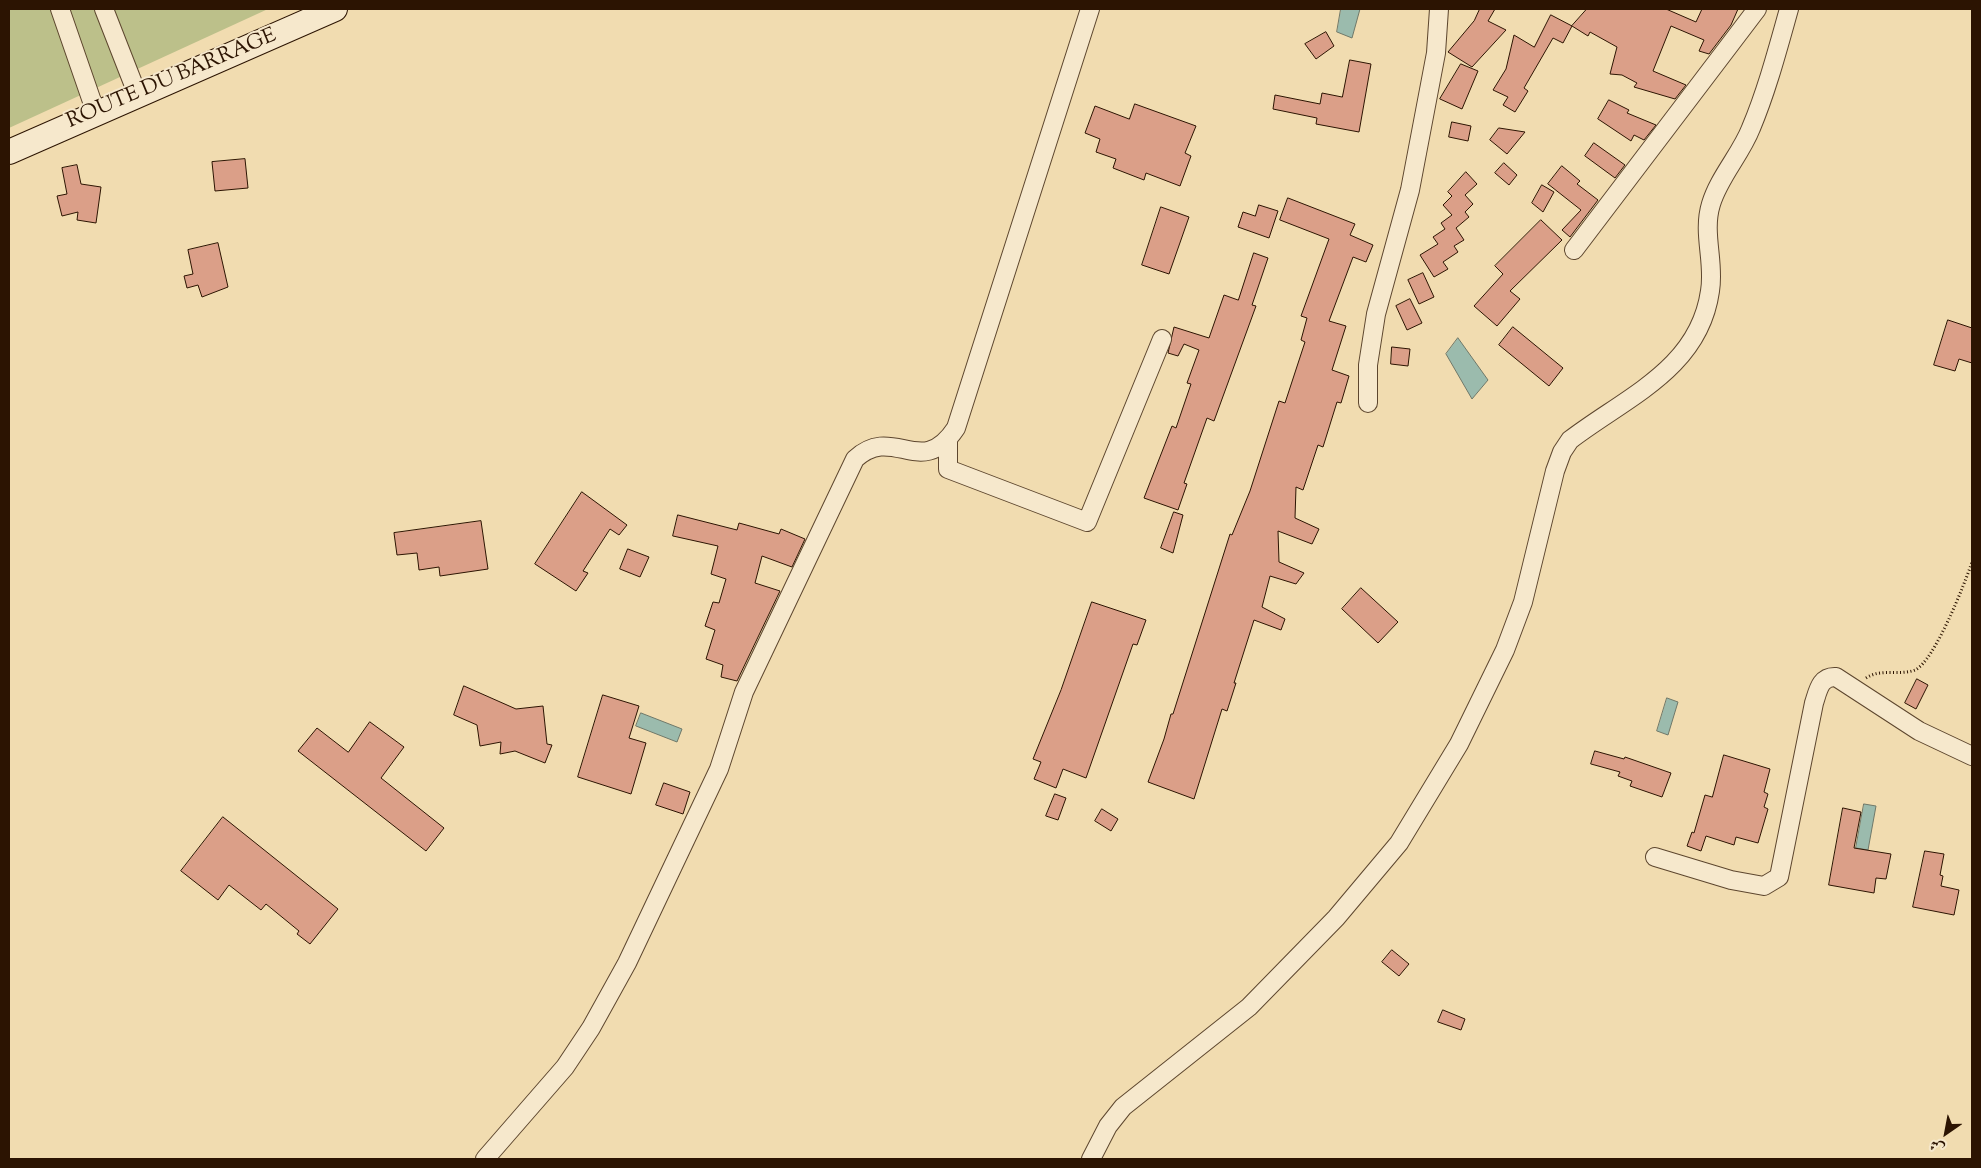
<!DOCTYPE html>
<meta charset="utf-8">
<style>
body{margin:0}
#map{position:relative;width:1981px;height:1168px;overflow:hidden;background:#f1dcb0;font-family:"Sorts Mill Goudy",Amiri,serif}
canvas{display:block}
.frame{position:absolute;inset:0;border:10px solid #2c1402;pointer-events:none}
.north{position:absolute;left:1921px;top:1108px;width:50px;height:50px;-webkit-text-stroke:4px #f6e8cc;paint-order:stroke;rotate:213deg;font-size:14px;font-weight:700;line-height:20px;text-align:center;color:#2c1402}
.north::after{content:'';display:block;margin:auto;width:18px;height:22px;background:#2c1402;clip-path:polygon(50% 0,100% 100%,50% 72%,0 100%)}
</style>
<div id="map">
<canvas width="1981" height="1168"></canvas>
<div class="frame"></div>
<div class="north">ش</div>
</div>
<script>
const ctx = document.querySelector('canvas').getContext('2d');
ctx.lineJoin = 'round';
function fill(path, color) {
  ctx.fillStyle = color;
  ctx.fill(path, 'evenodd');
}
function strokePath(path, color, width, dash) {
  ctx.strokeStyle = color;
  ctx.lineWidth = width;
  ctx.lineCap = dash ? 'butt' : 'round';
  ctx.setLineDash(dash || []);
  ctx.stroke(path);
}
function drawText(font, color, halo, rows, align = 'center') {
  ctx.font = font + ' "Sorts Mill Goudy",serif';
  ctx.lineWidth = 4;
  ctx.setLineDash([]);
  ctx.textBaseline = 'middle';
  ctx.strokeStyle = halo;
  ctx.fillStyle = color;
  for (const [text, x, y, turn = 0] of rows) {
    ctx.save();
    ctx.translate(x, y);
    ctx.rotate((+turn || 0) * Math.PI / 180);
    ctx.textAlign = isNaN(turn) ? turn : align;
    if (halo) ctx.strokeText(text, 0, 0);
    ctx.fillText(text, 0, 0);
    ctx.restore();
  }
}
fill(new Path2D(`
 M 9,9 L 268,9 L 9,128 Z`), '#bcc08a');
const water = new Path2D(`
 M 1341,9 L 1360,9 L 1352,38 L 1337,32 Z
 M 1458,338 L 1488,380 L 1472,399 L 1446,354 Z
 M 1667,698 L 1678,702 L 1668,735 L 1657,731 Z
 M 641,713 L 682,729 L 677,742 L 636,726 Z
 M 1864,804 L 1876,806 L 1868,850 L 1856,848 Z`);
fill(water, '#9bbbad');
strokePath(water, '#6f7869', 1);
const building = new Path2D(`
 M 1480,9 L 1495,9 L 1488,21 L 1506,30 L 1472,67 L 1448,52 L 1474,21 Z
 M 1587,9 L 1666,9 L 1696,22 L 1702,9 L 1738,9 L 1731,25 L 1709,54 L 1699,51 L 1704,40 L 1671,26 L 1653,71 L 1686,85 L 1675,99 L 1634,87 L 1637,83 L 1622,75 L 1610,74 L 1617,47 L 1590,32 L 1588,36 L 1572,26 Z
 M 1551,15 L 1572,26 L 1563,43 L 1553,38 L 1524,88 L 1528,91 L 1515,112 L 1503,105 L 1508,97 L 1493,90 L 1506,69 L 1514,35 L 1534,47 Z
 M 1326,32 L 1334,46 L 1316,59 L 1305,44 Z
 M 1350,60 L 1371,64 L 1359,132 L 1316,124 L 1317,118 L 1273,109 L 1275,95 L 1320,104 L 1322,93 L 1342,97 Z
 M 1461,64 L 1478,71 L 1462,109 L 1440,99 Z
 M 1609,100 L 1629,110 L 1627,113 L 1656,125 L 1644,140 L 1634,135 L 1631,141 L 1598,119 Z
 M 1135,104 L 1196,126 L 1185,153 L 1191,156 L 1180,186 L 1146,173 L 1144,180 L 1113,168 L 1116,159 L 1096,152 L 1100,139 L 1085,133 L 1095,106 L 1129,119 Z
 M 1452,122 L 1471,126 L 1468,141 L 1449,137 Z
 M 1499,128 L 1525,132 L 1507,154 L 1490,140 Z
 M 1594,143 L 1625,165 L 1615,178 L 1585,156 Z
 M 245,159 L 248,188 L 215,191 L 212,162 Z
 M 1504,163 L 1517,175 L 1509,185 L 1495,173 Z
 M 77,165 L 81,184 L 101,187 L 96,223 L 77,220 L 78,212 L 62,216 L 57,196 L 67,194 L 62,168 Z
 M 1562,166 L 1580,181 L 1577,184 L 1598,200 L 1570,237 L 1562,230 L 1581,210 L 1548,184 Z
 M 1466,172 L 1477,184 L 1465,195 L 1473,204 L 1465,212 L 1469,217 L 1456,228 L 1464,240 L 1454,246 L 1458,252 L 1443,262 L 1448,269 L 1434,277 L 1420,255 L 1438,244 L 1433,237 L 1445,229 L 1441,223 L 1452,215 L 1443,205 L 1452,196 L 1448,192 Z
 M 1542,185 L 1554,192 L 1543,212 L 1532,203 Z
 M 1288,198 L 1355,224 L 1350,235 L 1373,245 L 1366,262 L 1353,257 L 1329,321 L 1346,326 L 1332,370 L 1349,376 L 1341,403 L 1337,402 L 1323,447 L 1318,445 L 1303,490 L 1296,487 L 1295,518 L 1319,529 L 1312,544 L 1278,531 L 1279,562 L 1304,573 L 1296,584 L 1270,576 L 1262,607 L 1285,619 L 1281,630 L 1254,620 L 1234,683 L 1236,683 L 1227,711 L 1222,709 L 1194,799 L 1148,782 L 1164,739 L 1171,714 L 1173,714 L 1230,534 L 1232,535 L 1250,491 L 1279,401 L 1285,403 L 1305,342 L 1301,340 L 1307,318 L 1301,316 L 1329,239 L 1280,220 Z
 M 1259,205 L 1278,211 L 1269,238 L 1238,227 L 1243,212 L 1255,216 Z
 M 1161,207 L 1189,217 L 1169,274 L 1142,265 Z
 M 1541,220 L 1562,240 L 1510,291 L 1520,299 L 1497,326 L 1474,306 L 1503,274 L 1495,266 Z
 M 218,243 L 228,287 L 202,297 L 198,285 L 187,288 L 184,276 L 193,274 L 188,250 Z
 M 1254,253 L 1268,258 L 1252,305 L 1256,306 L 1214,421 L 1207,418 L 1184,483 L 1187,484 L 1178,510 L 1144,498 L 1172,426 L 1176,428 L 1191,384 L 1187,383 L 1199,350 L 1184,344 L 1178,356 L 1168,353 L 1174,327 L 1209,338 L 1224,295 L 1238,300 Z
 M 1423,273 L 1434,297 L 1419,304 L 1408,280 Z
 M 1410,299 L 1422,323 L 1407,330 L 1396,306 Z
 M 1948,320 L 1972,328 L 1972,363 L 1959,359 L 1955,371 L 1934,365 Z
 M 1513,327 L 1563,368 L 1549,386 L 1499,345 Z
 M 1392,347 L 1410,349 L 1408,366 L 1391,364 Z
 M 582,492 L 627,525 L 619,535 L 610,529 L 583,571 L 588,573 L 576,591 L 535,564 Z
 M 1174,512 L 1183,515 L 1173,553 L 1161,548 Z
 M 678,515 L 737,530 L 739,523 L 779,534 L 781,529 L 805,539 L 792,567 L 762,556 L 755,583 L 780,591 L 737,681 L 721,677 L 723,665 L 706,659 L 715,630 L 705,626 L 713,602 L 719,603 L 726,579 L 711,574 L 718,546 L 673,536 Z
 M 481,521 L 488,569 L 440,576 L 439,567 L 419,570 L 417,553 L 397,555 L 394,533 Z
 M 628,549 L 649,557 L 640,577 L 620,569 Z
 M 1361,588 L 1398,622 L 1378,643 L 1342,609 Z
 M 1092,602 L 1146,620 L 1137,645 L 1133,644 L 1086,778 L 1063,769 L 1056,788 L 1034,779 L 1041,762 L 1033,759 L 1061,690 Z
 M 1917,679 L 1928,685 L 1916,709 L 1905,703 Z
 M 464,686 L 516,709 L 543,706 L 547,744 L 552,745 L 545,763 L 515,751 L 500,754 L 501,742 L 480,746 L 477,725 L 454,715 Z
 M 603,695 L 639,706 L 629,738 L 646,743 L 631,794 L 578,777 Z
 M 370,722 L 404,747 L 381,778 L 444,828 L 426,851 L 298,751 L 317,728 L 348,752 Z
 M 1595,751 L 1624,759 L 1625,757 L 1671,773 L 1662,797 L 1630,786 L 1632,781 L 1618,776 L 1620,772 L 1591,764 Z
 M 1724,755 L 1770,769 L 1764,792 L 1768,794 L 1764,807 L 1768,809 L 1758,843 L 1736,837 L 1734,845 L 1706,836 L 1701,851 L 1687,846 L 1692,832 L 1694,833 L 1705,795 L 1712,797 Z
 M 664,783 L 690,792 L 683,814 L 656,805 Z
 M 1055,794 L 1066,798 L 1058,820 L 1046,816 Z
 M 1843,808 L 1861,812 L 1854,848 L 1891,854 L 1886,879 L 1876,878 L 1874,893 L 1829,885 Z
 M 1102,809 L 1118,819 L 1111,831 L 1095,821 Z
 M 223,817 L 338,909 L 310,944 L 297,934 L 299,931 L 266,904 L 261,910 L 229,885 L 218,900 L 181,871 Z
 M 1925,851 L 1944,854 L 1940,875 L 1943,876 L 1941,886 L 1959,890 L 1954,915 L 1913,907 Z
 M 1392,950 L 1409,964 L 1399,976 L 1382,962 Z
 M 1443,1010 L 1465,1019 L 1461,1030 L 1438,1022 Z`);
fill(building, '#db9f88');
strokePath(building, '#2c1402', 1);
const minor = new Path2D(`
 M 60,9 L 96,113
 M 104,9 L 138,96
 M 1574,250 L 1757,9
 M 1368,403 L 1368,365 L 1376,314 L 1410,190 L 1436,53 L 1439,9
 M 948,441 L 948,469 L 1087,522 L 1162,339
 M 1655,857 L 1731,880 L 1764,886 L 1779,877 L 1814,703 C 1818,691 1820,676 1836,677 L 1919,731 L 1972,756
 M 485,1159 L 565,1067 L 591,1028 L 627,963 L 719,769 L 744,692 L 855,459 C 894,423 921,481 956,428 L 1090,9
 M 1091,1159 L 1108,1126 L 1123,1107 L 1249,1007 L 1336,918 L 1399,843 L 1459,744 L 1505,650 L 1523,602 L 1555,471 L 1562,452 L 1570,440 C 1626,397 1699,369 1710,291 C 1715,262 1702,233 1711,204 C 1719,177 1741,154 1751,128 C 1767,90 1778,48 1789,9`);
const secondary = new Path2D(`
 M 9,152 L 335,9`);
strokePath(minor, '#5d462e', 20);
strokePath(secondary, '#2c1402', 26);
strokePath(new Path2D(`
 M 1866,678 C 1881,668 1899,676 1915,670 C 1934,662 1965,583 1972,562`), '#2c1402', 3, [1, 2.5]);
strokePath(minor, '#f6e8cc', 18);
strokePath(secondary, '#f6e8cc', 24);
drawText('21px', '#2c1402', '#f6e8cc', [
 ["ROUTE DU BARRAGE",172,80,-23]
]);
</script>
